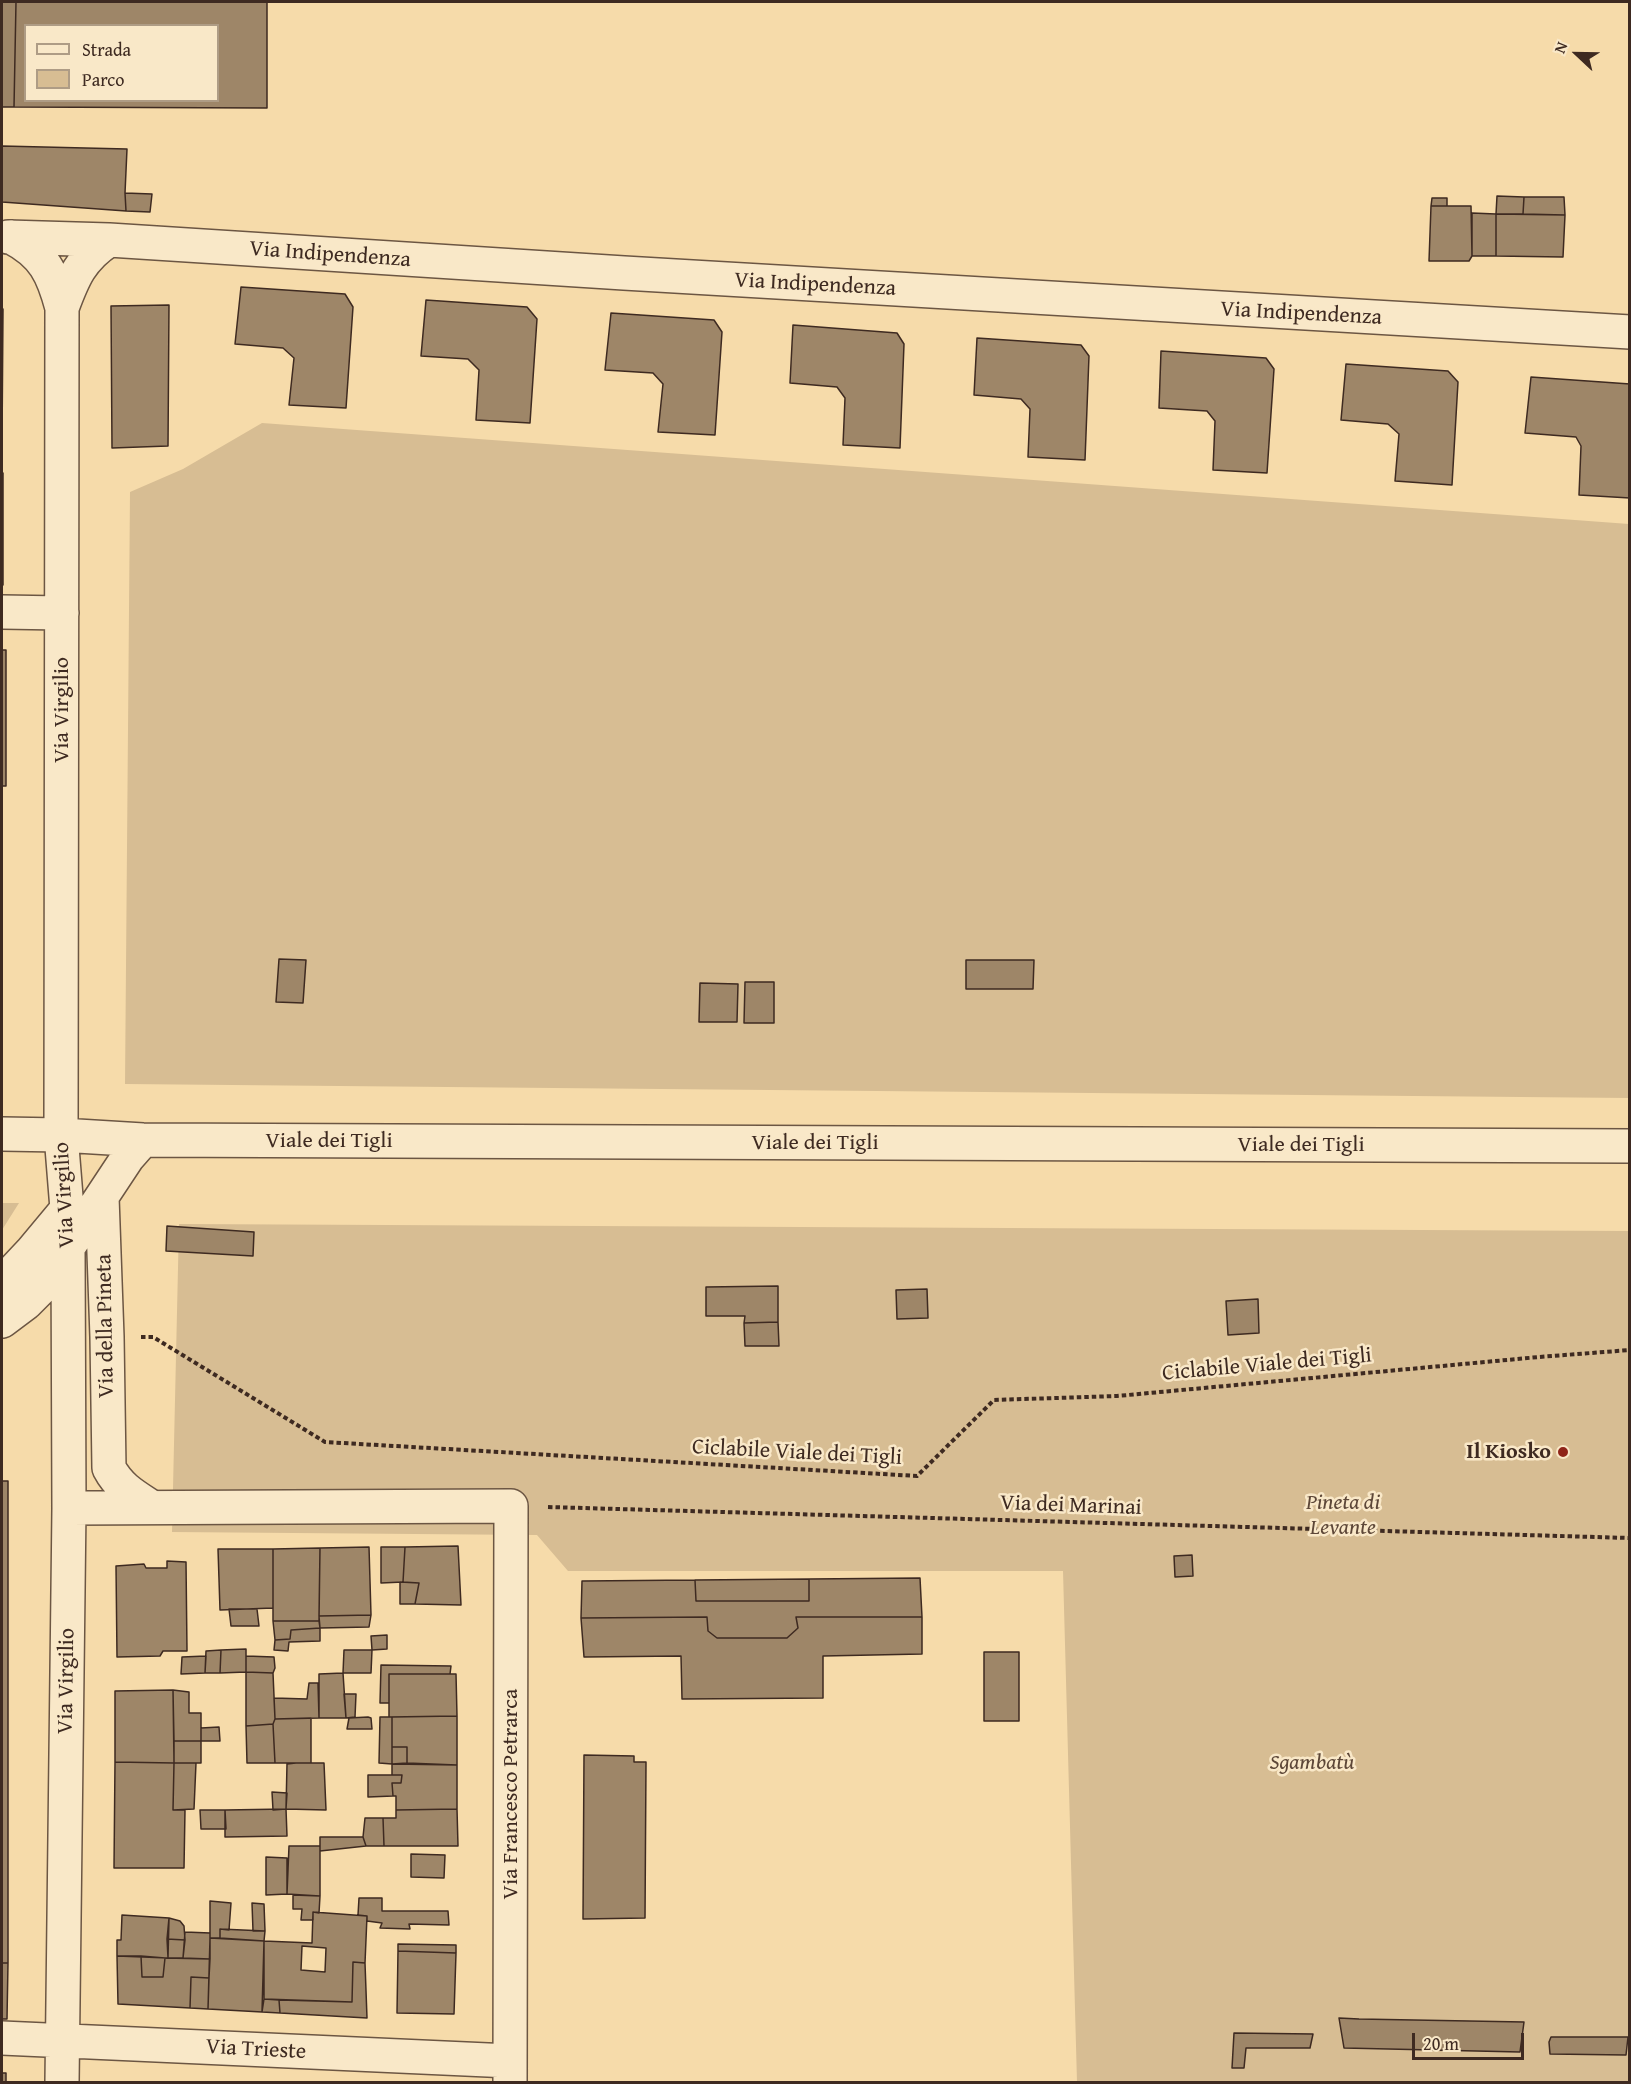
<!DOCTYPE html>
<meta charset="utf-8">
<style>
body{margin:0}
#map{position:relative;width:1631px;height:2084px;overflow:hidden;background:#f6dbaa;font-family:"Gentium Book Plus",serif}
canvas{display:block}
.frame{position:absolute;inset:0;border:3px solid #3e2a21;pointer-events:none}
.legend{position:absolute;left:24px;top:24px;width:195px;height:78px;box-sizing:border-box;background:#f9e8c8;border:2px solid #ae9c85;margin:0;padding:8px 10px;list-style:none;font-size:18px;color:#3e2a21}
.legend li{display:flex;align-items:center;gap:12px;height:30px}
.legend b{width:30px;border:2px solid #ae9c85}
.north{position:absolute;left:1547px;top:24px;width:60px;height:60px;-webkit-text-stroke:4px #f9e8c8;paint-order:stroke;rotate:292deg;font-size:16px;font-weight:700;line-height:24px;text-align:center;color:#3e2a21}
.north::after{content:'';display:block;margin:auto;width:21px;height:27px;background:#3e2a21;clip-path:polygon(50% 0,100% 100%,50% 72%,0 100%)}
.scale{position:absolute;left:1412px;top:2033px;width:112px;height:27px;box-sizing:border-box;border:3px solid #3e2a21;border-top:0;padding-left:8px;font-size:18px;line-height:21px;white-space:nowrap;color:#3e2a21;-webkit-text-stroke:4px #f9e8c8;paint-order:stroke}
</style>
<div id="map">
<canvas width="1631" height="2084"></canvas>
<div class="frame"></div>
<ul class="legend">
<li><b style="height:8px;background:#f9e8c8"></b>Strada</li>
<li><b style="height:16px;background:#d7bd93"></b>Parco</li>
</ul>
<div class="north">N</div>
<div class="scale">20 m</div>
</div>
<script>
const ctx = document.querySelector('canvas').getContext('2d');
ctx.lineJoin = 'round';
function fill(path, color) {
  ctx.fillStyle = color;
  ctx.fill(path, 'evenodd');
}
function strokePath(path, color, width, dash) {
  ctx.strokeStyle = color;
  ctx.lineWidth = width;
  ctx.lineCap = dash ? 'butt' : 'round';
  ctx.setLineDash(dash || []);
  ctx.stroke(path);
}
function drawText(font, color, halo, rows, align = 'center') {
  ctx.font = font + ' "Gentium Book Plus",serif';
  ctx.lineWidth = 5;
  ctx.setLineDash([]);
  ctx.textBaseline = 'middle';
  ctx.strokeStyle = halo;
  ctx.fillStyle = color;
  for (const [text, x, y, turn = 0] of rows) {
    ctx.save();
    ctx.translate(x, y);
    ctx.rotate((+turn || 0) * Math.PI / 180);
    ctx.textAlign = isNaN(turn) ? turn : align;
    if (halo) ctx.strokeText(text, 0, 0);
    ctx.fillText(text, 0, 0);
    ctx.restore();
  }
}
fill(new Path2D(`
 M 262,423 L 1629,524 L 1629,1098 L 125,1084 L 130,492 L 183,469 Z
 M 2,1203 L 19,1203 L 2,1230 Z
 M 179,1224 L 1629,1231 L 1629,2082 L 1077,2082 L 1063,1571 L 568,1571 L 537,1535 L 172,1532 Z`), '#d7bd93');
const building = new Path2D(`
 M 2,2 L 16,2 L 14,107 L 2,107 Z
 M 16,2 L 267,2 L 267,108 L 14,107 ZM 26,26 L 218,26 L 218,100 L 26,100 Z
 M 2,146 L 127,149 L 125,193 L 126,211 L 2,202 Z
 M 125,193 L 152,194 L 150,212 L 126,211 Z
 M 1497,196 L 1524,197 L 1523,214 L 1496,214 Z
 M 1524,197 L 1564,197 L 1565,215 L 1523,214 Z
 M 1432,198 L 1447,198 L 1447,206 L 1431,206 Z
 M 1431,206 L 1471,206 L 1472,256 L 1469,261 L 1429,261 Z
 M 1472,213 L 1496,214 L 1496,256 L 1472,256 Z
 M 1496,214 L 1565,215 L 1563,257 L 1496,256 Z
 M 241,287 L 345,294 L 353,307 L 346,408 L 289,405 L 294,358 L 283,348 L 235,344 Z
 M 426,300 L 527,307 L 537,319 L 530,423 L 476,420 L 479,370 L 468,359 L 421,356 Z
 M 169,305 L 168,446 L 112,448 L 111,306 Z
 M 2,309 L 3,309 L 2,445 Z
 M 611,313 L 714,320 L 722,332 L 715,435 L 658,432 L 663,384 L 653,373 L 605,370 Z
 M 793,325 L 897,333 L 904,344 L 900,448 L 843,445 L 845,398 L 837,387 L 790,383 Z
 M 977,338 L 1081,345 L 1089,356 L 1085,460 L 1028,457 L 1030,409 L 1021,399 L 974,395 Z
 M 1161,351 L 1266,358 L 1274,369 L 1267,473 L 1213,470 L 1215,421 L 1207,411 L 1159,408 Z
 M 1346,364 L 1448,371 L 1458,382 L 1452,485 L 1395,481 L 1399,434 L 1388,424 L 1341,420 Z
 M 1531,377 L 1630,384 L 1630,498 L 1579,495 L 1581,446 L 1576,437 L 1525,433 Z
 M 2,473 L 3,473 L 3,523 L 2,523 Z
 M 2,523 L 3,523 L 3,585 L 2,585 Z
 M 2,650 L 6,650 L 6,786 L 2,786 Z
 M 279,959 L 306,960 L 303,1003 L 276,1002 Z
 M 966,960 L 1034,960 L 1033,989 L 966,989 Z
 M 745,982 L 774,982 L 774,1023 L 744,1023 Z
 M 700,983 L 738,984 L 737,1022 L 699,1022 Z
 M 167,1226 L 254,1232 L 253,1256 L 166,1251 Z
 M 778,1286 L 778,1322 L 744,1323 L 745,1316 L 706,1316 L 706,1287 Z
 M 927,1289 L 928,1318 L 897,1319 L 896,1290 Z
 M 1258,1299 L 1259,1333 L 1228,1335 L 1226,1301 Z
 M 778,1322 L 779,1346 L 745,1346 L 744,1323 Z
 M 2,1481 L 8,1481 L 8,1963 L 2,1963 Z
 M 458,1546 L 461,1605 L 415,1604 L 419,1583 L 403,1582 L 405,1547 Z
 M 369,1547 L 371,1615 L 319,1616 L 320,1548 Z
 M 381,1547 L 405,1547 L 403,1582 L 381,1583 Z
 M 320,1548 L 319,1621 L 273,1621 L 273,1549 Z
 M 218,1549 L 273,1549 L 273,1608 L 220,1610 Z
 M 1192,1555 L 1193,1576 L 1175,1577 L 1174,1556 Z
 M 167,1561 L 186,1562 L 187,1651 L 163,1651 L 160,1656 L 117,1657 L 116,1566 L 144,1564 L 146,1568 L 167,1568 Z
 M 920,1578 L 922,1617 L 796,1617 L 798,1628 L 787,1638 L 717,1638 L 708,1631 L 707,1617 L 581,1618 L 582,1581 L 695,1580 L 696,1601 L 809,1601 L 809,1579 Z
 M 809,1579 L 809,1601 L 696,1601 L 695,1580 Z
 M 400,1582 L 419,1583 L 415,1604 L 400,1604 Z
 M 229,1609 L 257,1609 L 259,1626 L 231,1626 Z
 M 371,1615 L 369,1627 L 320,1628 L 319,1616 Z
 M 707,1617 L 708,1631 L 717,1638 L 787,1638 L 798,1628 L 796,1617 L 922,1617 L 922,1654 L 823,1656 L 823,1698 L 682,1699 L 681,1656 L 584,1657 L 581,1618 Z
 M 273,1621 L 319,1621 L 320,1628 L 291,1630 L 290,1639 L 275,1640 Z
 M 320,1628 L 320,1641 L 289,1642 L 288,1651 L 274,1650 L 275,1640 L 290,1639 L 291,1630 Z
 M 387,1635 L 387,1649 L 372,1650 L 371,1636 Z
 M 246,1649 L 246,1672 L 220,1673 L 221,1650 Z
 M 221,1650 L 220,1673 L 205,1673 L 206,1651 Z
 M 344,1650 L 372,1650 L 371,1673 L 343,1673 Z
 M 984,1652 L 1019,1652 L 1019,1721 L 984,1721 Z
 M 206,1656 L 205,1673 L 181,1674 L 182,1657 Z
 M 246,1656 L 274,1657 L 275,1668 L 273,1673 L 246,1672 Z
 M 381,1665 L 451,1666 L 450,1674 L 389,1674 L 389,1703 L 380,1703 Z
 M 246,1672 L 273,1673 L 275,1719 L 273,1724 L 246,1726 Z
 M 343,1673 L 346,1718 L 319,1718 L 319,1674 Z
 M 389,1674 L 456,1674 L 457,1716 L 389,1717 Z
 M 309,1683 L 318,1683 L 319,1718 L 275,1719 L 274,1698 L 307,1699 Z
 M 173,1690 L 189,1692 L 189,1713 L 201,1713 L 201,1741 L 174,1741 Z
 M 173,1690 L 174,1763 L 115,1762 L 115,1691 Z
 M 344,1694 L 356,1694 L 355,1717 L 346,1718 Z
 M 457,1716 L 457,1765 L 407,1763 L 407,1747 L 392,1747 L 392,1717 Z
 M 368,1717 L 371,1718 L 372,1729 L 347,1729 L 349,1718 Z
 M 380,1717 L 392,1717 L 392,1764 L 379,1763 Z
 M 311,1718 L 311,1763 L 275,1763 L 273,1724 L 275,1719 Z
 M 273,1724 L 275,1763 L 247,1763 L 246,1726 Z
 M 219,1727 L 220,1741 L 201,1741 L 201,1728 Z
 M 174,1741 L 201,1741 L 201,1763 L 174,1763 Z
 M 392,1747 L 407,1747 L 407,1763 L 392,1764 Z
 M 584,1755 L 634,1756 L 634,1762 L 646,1762 L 645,1918 L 583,1919 Z
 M 115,1762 L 174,1763 L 173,1810 L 185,1810 L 184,1868 L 114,1868 Z
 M 174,1763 L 196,1763 L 194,1809 L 173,1810 Z
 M 296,1763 L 324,1763 L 326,1810 L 286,1809 L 287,1764 Z
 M 392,1764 L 457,1765 L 457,1809 L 396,1810 L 396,1796 L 393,1796 L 392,1783 L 401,1783 L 402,1775 L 392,1775 Z
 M 368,1775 L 402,1775 L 401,1783 L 392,1783 L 393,1796 L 368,1797 Z
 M 272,1792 L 287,1793 L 286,1809 L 273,1810 Z
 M 286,1809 L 287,1836 L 225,1837 L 225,1810 Z
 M 457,1809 L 458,1846 L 384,1846 L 383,1818 L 396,1818 L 396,1810 Z
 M 200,1810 L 225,1810 L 226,1829 L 201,1829 Z
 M 365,1818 L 383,1818 L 384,1846 L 366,1846 L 363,1837 Z
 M 320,1837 L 363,1837 L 366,1846 L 320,1851 Z
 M 289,1846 L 320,1846 L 320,1896 L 287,1894 Z
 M 411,1854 L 445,1855 L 444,1878 L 411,1877 Z
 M 266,1857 L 287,1858 L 287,1894 L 266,1895 Z
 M 293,1895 L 320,1896 L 319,1913 L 313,1912 L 313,1920 L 301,1920 L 302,1909 L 293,1909 Z
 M 359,1898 L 382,1898 L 382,1911 L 448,1911 L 449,1925 L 409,1924 L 410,1929 L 380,1928 L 382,1923 L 367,1921 L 367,1916 L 358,1915 Z
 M 210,1901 L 231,1903 L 229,1930 L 220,1929 L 220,1938 L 210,1938 Z
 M 252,1903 L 264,1904 L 265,1931 L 253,1931 Z
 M 313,1912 L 367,1916 L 365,1963 L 353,1962 L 352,2002 L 264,1999 L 264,1941 L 312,1943 ZM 302,1946 L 326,1948 L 325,1972 L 301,1970 Z
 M 122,1915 L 169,1918 L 168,1958 L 117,1956 L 117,1940 L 121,1940 Z
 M 169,1918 L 180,1921 L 184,1926 L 185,1940 L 167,1939 Z
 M 220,1929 L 265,1931 L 264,1941 L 220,1938 Z
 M 185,1932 L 210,1933 L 210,1959 L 183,1958 Z
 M 210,1938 L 264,1941 L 262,2012 L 208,2009 Z
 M 167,1939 L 185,1940 L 183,1958 L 168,1958 Z
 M 398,1944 L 456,1945 L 456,1953 L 398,1951 Z
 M 398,1951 L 456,1953 L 454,2014 L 397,2013 Z
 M 117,1956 L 141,1956 L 142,1977 L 163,1977 L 165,1958 L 210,1959 L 209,1978 L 191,1977 L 190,2008 L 118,2004 Z
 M 141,1956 L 165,1958 L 163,1977 L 142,1977 Z
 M 353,1962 L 365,1963 L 367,2018 L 280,2013 L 279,2000 L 352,2002 Z
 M 2,1963 L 8,1963 L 7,2019 L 2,2019 Z
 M 191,1977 L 209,1978 L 208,2009 L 190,2008 Z
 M 264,1999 L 279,2000 L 280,2013 L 262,2012 Z
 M 1339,2018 L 1359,2019 L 1524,2022 L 1520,2052 L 1344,2048 Z
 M 1234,2033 L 1313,2034 L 1310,2048 L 1246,2048 L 1244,2068 L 1232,2068 Z
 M 1551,2037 L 1628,2037 L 1626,2055 L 1550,2054 L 1549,2042 Z
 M 2,2073 L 6,2073 L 6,2082 L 2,2082 Z`);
fill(building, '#9e8668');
strokePath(building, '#3e2a21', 1.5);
const minor = new Path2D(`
 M 8,237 L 109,240 L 624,273 L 1630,332
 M 11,237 C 44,254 53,274 62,308 L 61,1135 L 67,1209 L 68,1248 L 69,1508 L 62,2082
 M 62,308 C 73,278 81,258 109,240
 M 2,612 L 62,613
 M 2,1134 L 61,1135 L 143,1140 L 1630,1146
 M 102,1197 L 107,1337 L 109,1468 C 119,1487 133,1495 150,1506
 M 2,1283 L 32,1251 L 67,1209
 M 2,1321 L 26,1303 L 42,1287 L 128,1157 L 143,1140
 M 69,1508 L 511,1506 L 510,2082
 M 2,2038 L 510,2061`);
strokePath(minor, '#6c5643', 36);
strokePath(new Path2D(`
 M 141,1337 L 153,1337 L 325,1442 L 917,1476 L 994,1400 L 1117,1396 L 1539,1357 L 1630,1350
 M 548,1507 L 1630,1538`), '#3e2a21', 4, [4.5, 3]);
strokePath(minor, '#f9e8c8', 33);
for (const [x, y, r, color] of [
 [1563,1452,6,"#8f2418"]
]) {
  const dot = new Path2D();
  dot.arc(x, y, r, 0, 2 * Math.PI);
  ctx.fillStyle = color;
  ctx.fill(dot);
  strokePath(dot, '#f9e8c8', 2);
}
drawText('22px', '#3e2a21', '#f9e8c8', [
 ["Via Indipendenza",330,255,4],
 ["Via Indipendenza",815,285,3],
 ["Via Indipendenza",1301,314,3],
 ["Via Virgilio",62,710,-90],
 ["Viale dei Tigli",329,1141],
 ["Viale dei Tigli",815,1143],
 ["Viale dei Tigli",1301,1145],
 ["Via Virgilio",65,1195,-93],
 ["Via della Pineta",106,1326,-91],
 ["Ciclabile Viale dei Tigli",1267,1365,-5],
 ["Ciclabile Viale dei Tigli",797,1453,3],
 ["Via dei Marinai",1071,1506,2],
 ["Via Virgilio",67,1681,-89],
 ["Via Francesco Petrarca",511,1794,-90],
 ["Via Trieste",256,2050,3]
]);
drawText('bold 22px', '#3e2a21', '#f9e8c8', [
 ["Il Kiosko",1551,1452]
], 'right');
drawText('italic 22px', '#5d4738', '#f9e8c8', [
 ["Pineta di",1343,1503],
 ["Levante",1343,1528],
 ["Sgambatù",1312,1763]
]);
</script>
